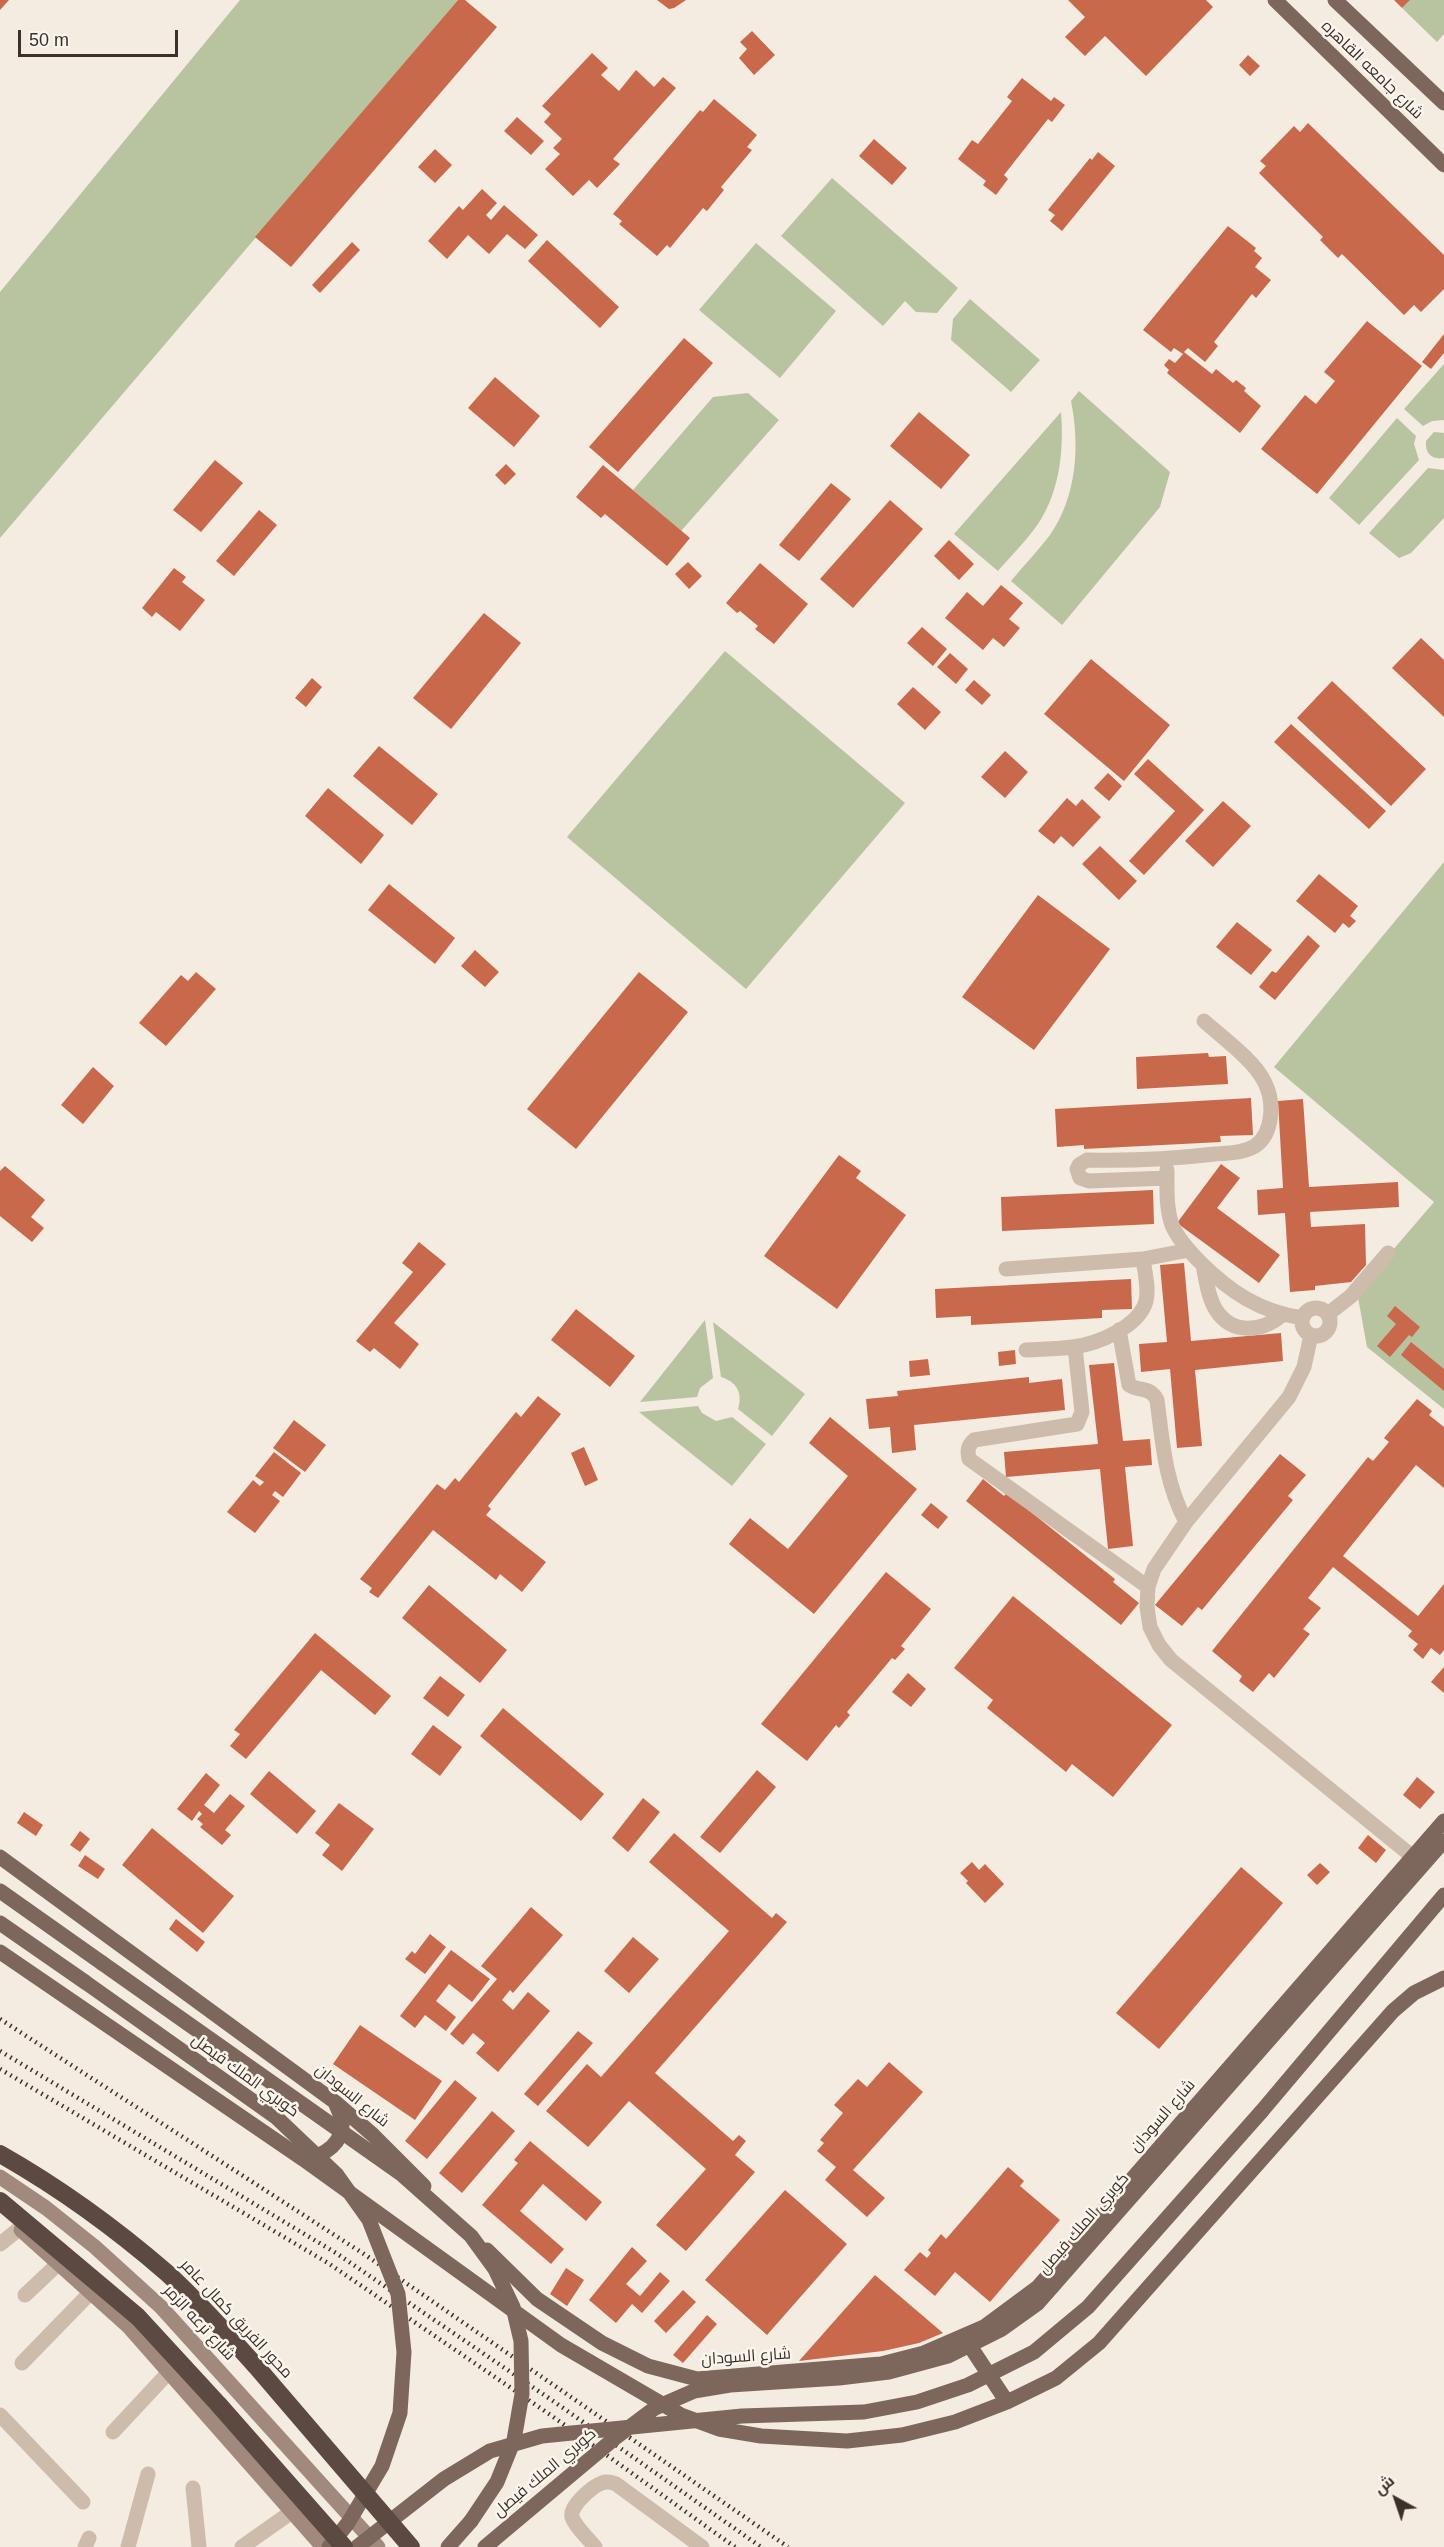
<!DOCTYPE html>
<meta charset="utf-8">
<style>
body{margin:0}
#map{position:relative;width:1444px;height:2547px;overflow:hidden;background:#f4ebe1;font-family:Helvetica,Cairo,sans-serif}
canvas{display:block}
.north{position:absolute;left:1366px;top:2469px;width:60px;height:60px;-webkit-text-stroke:4px #fbf5ee;paint-order:stroke;rotate:320deg;font-size:16px;font-weight:700;line-height:24px;text-align:center;color:#3b302b}
.north::after{content:'';display:block;margin:auto;width:21px;height:27px;background:#3b302b;clip-path:polygon(50% 0,100% 100%,50% 72%,0 100%)}
.scale{position:absolute;left:18px;top:30px;width:160px;height:27px;box-sizing:border-box;border:3px solid #3b302b;border-top:0;padding-left:8px;font-size:18px;line-height:21px;white-space:nowrap;color:#3b302b;-webkit-text-stroke:4px #fbf5ee;paint-order:stroke}
</style>
<div id="map">
<canvas width="1444" height="2547"></canvas>
<div class="north">ش</div>
<div class="scale">50 m</div>
</div>
<script>
const ctx = document.querySelector('canvas').getContext('2d');
ctx.lineJoin = 'round';
function fill(path, color) {
  ctx.fillStyle = color;
  ctx.fill(path, 'evenodd');
}
function strokePath(path, color, width, dash) {
  ctx.strokeStyle = color;
  ctx.lineWidth = width;
  ctx.lineCap = dash ? 'butt' : 'round';
  ctx.setLineDash(dash || []);
  ctx.stroke(path);
}
function drawText(font, color, halo, rows, align = 'center') {
  ctx.font = font + ' Helvetica,Cairo,sans-serif';
  ctx.lineWidth = 5;
  ctx.setLineDash([]);
  ctx.textBaseline = 'middle';
  ctx.strokeStyle = halo;
  ctx.fillStyle = color;
  for (const [text, x, y, turn = 0] of rows) {
    ctx.save();
    ctx.translate(x, y);
    ctx.rotate((+turn || 0) * Math.PI / 180);
    ctx.textAlign = isNaN(turn) ? turn : align;
    if (halo) ctx.strokeText(text, 0, 0);
    ctx.fillText(text, 0, 0);
    ctx.restore();
  }
}
fill(new Path2D(`
 M 240,0 L 458,0 L 0,538 L 0,292 Z
 M 1410,0 L 1444,0 L 1444,34 L 1437,42 L 1402,8 Z
 M 832,178 L 958,288 L 937,313 L 916,312 L 905,301 L 883,326 L 781,236 Z
 M 756,243 L 836,311 L 780,378 L 699,310 Z
 M 970,299 L 1040,360 L 1011,392 L 951,340 L 953,319 Z
 M 1444,364 L 1444,420 L 1432,421 L 1423,426 L 1404,409 Z
 M 1079,391 L 1170,472 L 1160,507 L 1062,625 L 1011,581 C 1023,566 1038,551 1050,535 C 1077,496 1080,446 1071,401 Z
 M 748,393 L 779,420 L 681,531 L 633,490 L 713,397 Z
 M 1061,412 C 1064,450 1060,491 1038,524 C 1026,541 1011,556 998,571 L 954,534 Z
 M 1397,418 L 1416,436 L 1414,444 L 1419,460 L 1359,525 L 1329,498 Z
 M 1434,432 L 1444,433 L 1444,458 C 1432,460 1425,454 1426,441 Z
 M 1428,468 L 1444,470 L 1444,518 L 1411,553 L 1399,558 L 1369,533 Z
 M 725,651 L 905,803 L 746,989 L 567,837 Z
 M 1444,862 L 1444,1409 L 1367,1347 L 1357,1292 L 1434,1202 L 1274,1067 Z
 M 705,1320 L 713,1378 L 700,1388 L 697,1397 L 640,1402 Z
 M 713,1322 L 805,1394 L 772,1436 L 738,1409 C 743,1393 737,1382 721,1377 Z
 M 698,1406 L 702,1413 L 716,1421 L 732,1417 L 766,1444 L 732,1486 L 639,1412 Z`), '#b8c4a0');
fill(new Path2D(`
 M 0,0 L 9,0 L 0,10 Z
 M 458,0 L 465,0 L 497,27 L 291,267 L 255,237 Z
 M 657,0 L 686,0 L 674,8 L 669,9 Z
 M 1068,0 L 1206,0 L 1213,7 L 1146,76 L 1105,36 L 1085,56 L 1065,37 L 1085,17 Z
 M 1394,0 L 1410,0 L 1402,8 Z
 M 752,31 L 775,55 L 754,75 L 739,58 L 747,49 L 740,42 Z
 M 592,53 L 608,68 L 601,75 L 619,91 L 636,70 L 654,87 L 663,77 L 676,88 L 613,159 L 620,164 L 597,188 L 589,180 L 573,196 L 545,169 L 560,154 L 553,148 L 562,139 L 544,122 L 551,114 L 542,106 Z
 M 1248,55 L 1260,66 L 1250,76 L 1239,65 Z
 M 1022,78 L 1051,101 L 1054,97 L 1065,105 L 1052,122 L 1048,119 L 1004,175 L 1008,179 L 996,195 L 983,185 L 986,181 L 958,159 L 972,140 L 978,144 L 1012,101 L 1007,97 Z
 M 714,99 L 757,135 L 747,147 L 752,150 L 721,187 L 724,190 L 707,211 L 703,208 L 670,248 L 667,245 L 657,256 L 619,224 L 622,221 L 613,214 L 700,110 L 703,112 Z
 M 517,117 L 544,141 L 531,155 L 504,131 Z
 M 1308,123 L 1444,255 L 1444,289 L 1421,312 L 1414,305 L 1404,315 L 1342,254 L 1338,258 L 1320,240 L 1323,237 L 1259,173 L 1266,166 L 1260,161 L 1294,126 L 1300,132 Z
 M 874,139 L 907,168 L 892,185 L 859,156 Z
 M 435,149 L 452,165 L 435,183 L 418,167 Z
 M 1098,152 L 1115,166 L 1062,231 L 1050,221 L 1055,215 L 1048,210 L 1090,158 L 1092,160 Z
 M 482,189 L 497,203 L 486,215 L 491,220 L 504,205 L 538,235 L 525,249 L 507,234 L 489,254 L 468,235 L 447,259 L 428,241 L 459,206 L 463,210 Z
 M 1228,226 L 1256,248 L 1254,251 L 1262,258 L 1255,267 L 1271,280 L 1256,298 L 1252,294 L 1214,342 L 1218,346 L 1205,362 L 1188,348 L 1184,352 L 1212,374 L 1216,369 L 1233,383 L 1236,380 L 1246,388 L 1244,391 L 1261,406 L 1240,433 L 1167,373 L 1169,370 L 1164,365 L 1169,359 L 1175,363 L 1183,354 L 1174,348 L 1171,352 L 1143,330 Z
 M 547,240 L 619,307 L 600,328 L 528,261 Z
 M 352,242 L 360,250 L 320,293 L 312,285 Z
 M 1367,321 L 1422,366 L 1317,494 L 1261,449 L 1305,395 L 1316,404 L 1335,381 L 1324,372 Z
 M 1444,334 L 1444,353 L 1431,369 L 1422,362 Z
 M 684,338 L 713,363 L 618,472 L 589,447 Z
 M 495,377 L 540,416 L 514,447 L 468,408 Z
 M 919,412 L 970,455 L 941,489 L 890,446 Z
 M 215,460 L 243,483 L 201,532 L 173,510 Z
 M 506,464 L 516,474 L 505,485 L 495,475 Z
 M 603,465 L 690,538 L 667,566 L 605,514 L 601,518 L 576,497 Z
 M 831,483 L 851,499 L 799,561 L 779,545 Z
 M 890,500 L 923,529 L 853,608 L 820,579 Z
 M 259,510 L 277,525 L 234,576 L 216,561 Z
 M 949,540 L 974,564 L 959,580 L 934,556 Z
 M 688,562 L 702,576 L 689,589 L 675,574 Z
 M 760,563 L 808,604 L 774,644 L 755,629 L 758,626 L 740,611 L 737,613 L 726,603 Z
 M 174,568 L 186,577 L 182,582 L 205,600 L 180,631 L 156,612 L 152,617 L 142,608 Z
 M 1001,585 L 1023,603 L 1009,619 L 1020,628 L 1004,647 L 993,638 L 983,650 L 945,618 L 967,592 L 983,606 Z
 M 484,613 L 521,643 L 451,729 L 413,698 Z
 M 922,627 L 947,649 L 933,666 L 907,643 Z
 M 1421,638 L 1444,660 L 1444,717 L 1392,668 Z
 M 950,653 L 968,669 L 956,684 L 937,667 Z
 M 1091,659 L 1170,725 L 1124,781 L 1044,714 Z
 M 312,678 L 322,687 L 306,707 L 295,698 Z
 M 974,680 L 991,695 L 982,705 L 965,690 Z
 M 1332,681 L 1426,769 L 1391,806 L 1297,718 Z
 M 913,687 L 941,712 L 925,730 L 897,704 Z
 M 1291,724 L 1386,811 L 1369,829 L 1274,742 Z
 M 379,746 L 438,794 L 412,825 L 353,776 Z
 M 1005,751 L 1028,772 L 1005,798 L 981,777 Z
 M 1148,759 L 1204,810 L 1144,875 L 1129,861 L 1175,811 L 1134,774 Z
 M 1108,773 L 1122,786 L 1109,801 L 1094,788 Z
 M 328,788 L 384,835 L 361,864 L 305,816 Z
 M 1067,798 L 1076,806 L 1082,799 L 1101,817 L 1073,847 L 1061,836 L 1054,844 L 1038,831 Z
 M 1223,801 L 1251,826 L 1213,867 L 1185,841 Z
 M 1100,846 L 1137,881 L 1119,900 L 1082,864 Z
 M 1319,874 L 1358,906 L 1350,916 L 1356,921 L 1349,928 L 1343,923 L 1335,933 L 1296,901 Z
 M 389,884 L 455,938 L 435,964 L 368,910 Z
 M 1038,895 L 1110,949 L 1034,1050 L 962,997 Z
 M 1237,922 L 1272,950 L 1251,975 L 1216,947 Z
 M 1308,935 L 1320,946 L 1275,1000 L 1259,987 L 1272,971 L 1276,973 Z
 M 475,950 L 499,972 L 485,987 L 461,966 Z
 M 196,972 L 216,989 L 166,1046 L 139,1023 L 181,975 L 188,981 Z
 M 639,972 L 688,1012 L 576,1149 L 527,1109 Z
 M 1208,1053 L 1209,1057 L 1226,1056 L 1228,1084 L 1137,1089 L 1136,1057 Z
 M 93,1067 L 114,1086 L 83,1124 L 61,1105 Z
 M 1251,1098 L 1253,1135 L 1220,1136 L 1221,1142 L 1084,1149 L 1084,1145 L 1057,1147 L 1055,1109 Z
 M 1303,1099 L 1309,1187 L 1398,1182 L 1399,1207 L 1310,1212 L 1311,1227 L 1365,1224 L 1366,1265 L 1351,1282 L 1315,1286 L 1315,1290 L 1290,1292 L 1285,1213 L 1258,1215 L 1257,1190 L 1283,1188 L 1278,1101 Z
 M 839,1155 L 861,1171 L 856,1178 L 906,1215 L 837,1309 L 764,1256 Z
 M 1221,1164 L 1240,1178 L 1217,1208 L 1280,1255 L 1259,1283 L 1177,1223 Z
 M 5,1166 L 45,1200 L 31,1217 L 44,1228 L 32,1242 L 0,1216 L 0,1171 Z
 M 1153,1190 L 1154,1224 L 1002,1231 L 1001,1197 Z
 M 419,1242 L 446,1264 L 394,1323 L 419,1344 L 400,1369 L 374,1348 L 370,1352 L 356,1341 L 413,1272 L 402,1263 Z
 M 1184,1263 L 1191,1341 L 1281,1333 L 1283,1361 L 1195,1370 L 1202,1446 L 1177,1448 L 1170,1369 L 1141,1372 L 1139,1344 L 1167,1342 L 1160,1265 Z
 M 1131,1279 L 1132,1309 L 1102,1310 L 1102,1318 L 971,1325 L 971,1316 L 936,1318 L 935,1289 Z
 M 1395,1306 L 1420,1327 L 1412,1337 L 1409,1335 L 1390,1357 L 1377,1346 L 1396,1324 L 1387,1316 Z
 M 576,1309 L 635,1356 L 610,1387 L 551,1340 Z
 M 1411,1342 L 1444,1369 L 1444,1391 L 1401,1355 Z
 M 1015,1350 L 1016,1364 L 999,1366 L 998,1352 Z
 M 928,1359 L 930,1375 L 910,1377 L 909,1361 Z
 M 1114,1363 L 1123,1441 L 1150,1439 L 1152,1465 L 1125,1467 L 1133,1546 L 1108,1549 L 1100,1469 L 1006,1477 L 1004,1452 L 1098,1444 L 1089,1365 Z
 M 1029,1377 L 1029,1383 L 1062,1379 L 1065,1410 L 914,1425 L 916,1450 L 892,1453 L 890,1427 L 869,1429 L 866,1399 L 898,1396 L 897,1391 Z
 M 538,1396 L 561,1414 L 488,1506 L 491,1509 L 486,1515 L 546,1562 L 522,1592 L 500,1574 L 496,1580 L 433,1530 L 378,1598 L 369,1592 L 372,1588 L 360,1579 L 437,1484 L 445,1490 L 455,1478 L 459,1482 L 516,1412 L 521,1417 Z
 M 1417,1399 L 1432,1411 L 1429,1415 L 1444,1427 L 1444,1488 L 1416,1465 L 1343,1556 L 1418,1616 L 1444,1584 L 1444,1650 L 1440,1655 L 1431,1648 L 1423,1659 L 1413,1650 L 1418,1644 L 1408,1636 L 1412,1631 L 1333,1567 L 1308,1598 L 1321,1608 L 1303,1629 L 1310,1634 L 1274,1678 L 1269,1673 L 1253,1692 L 1239,1681 L 1242,1676 L 1212,1651 L 1368,1457 L 1373,1461 L 1389,1442 L 1384,1438 Z
 M 830,1417 L 917,1489 L 814,1614 L 729,1544 L 750,1518 L 788,1549 L 848,1476 L 809,1443 Z
 M 294,1420 L 326,1445 L 305,1472 L 273,1448 Z
 M 584,1447 L 598,1480 L 585,1486 L 571,1453 Z
 M 274,1452 L 301,1473 L 283,1497 L 275,1491 L 272,1495 L 280,1501 L 255,1533 L 227,1512 L 253,1480 L 260,1486 L 264,1482 L 255,1476 Z
 M 1280,1454 L 1306,1475 L 1288,1496 L 1293,1500 L 1202,1610 L 1198,1607 L 1182,1626 L 1155,1605 Z
 M 983,1479 L 1004,1496 L 1007,1493 L 1115,1579 L 1113,1582 L 1139,1603 L 1121,1625 L 966,1501 Z
 M 931,1503 L 948,1517 L 938,1529 L 921,1515 Z
 M 886,1572 L 931,1609 L 901,1646 L 905,1649 L 895,1660 L 892,1658 L 847,1712 L 850,1715 L 839,1728 L 836,1725 L 807,1761 L 761,1724 Z
 M 429,1585 L 507,1650 L 480,1683 L 402,1618 Z
 M 1013,1596 L 1172,1725 L 1113,1797 L 1072,1764 L 1066,1772 L 987,1708 L 993,1700 L 954,1668 Z
 M 315,1633 L 391,1696 L 375,1715 L 321,1670 L 246,1759 L 230,1746 L 240,1734 L 234,1730 Z
 M 1444,1667 L 1444,1693 L 1431,1682 Z
 M 908,1673 L 926,1689 L 911,1707 L 892,1692 Z
 M 440,1676 L 465,1695 L 448,1717 L 423,1698 Z
 M 503,1708 L 604,1794 L 581,1821 L 480,1736 Z
 M 433,1725 L 462,1747 L 440,1776 L 411,1754 Z
 M 757,1770 L 776,1787 L 720,1853 L 700,1837 Z
 M 269,1771 L 316,1811 L 297,1834 L 250,1794 Z
 M 206,1773 L 220,1785 L 204,1805 L 214,1813 L 230,1794 L 245,1806 L 225,1830 L 231,1835 L 222,1845 L 200,1827 L 203,1824 L 197,1819 L 202,1814 L 199,1811 L 192,1821 L 177,1809 Z
 M 1417,1777 L 1435,1792 L 1420,1809 L 1403,1795 Z
 M 643,1798 L 660,1812 L 628,1852 L 612,1838 Z
 M 339,1803 L 374,1829 L 342,1871 L 322,1855 L 330,1845 L 315,1833 Z
 M 24,1812 L 43,1825 L 36,1836 L 17,1823 Z
 M 152,1828 L 234,1896 L 203,1933 L 122,1865 Z
 M 80,1831 L 90,1839 L 80,1852 L 70,1845 Z
 M 674,1833 L 772,1918 L 776,1913 L 787,1922 L 655,2073 L 733,2141 L 739,2135 L 746,2141 L 735,2155 L 755,2172 L 686,2251 L 656,2225 L 706,2169 L 629,2101 L 588,2147 L 546,2111 L 587,2064 L 601,2077 L 729,1931 L 649,1862 Z
 M 1368,1835 L 1386,1850 L 1376,1863 L 1358,1848 Z
 M 85,1855 L 105,1869 L 98,1879 L 78,1866 Z
 M 972,1862 L 979,1870 L 985,1864 L 1004,1884 L 985,1903 L 966,1883 L 968,1881 L 960,1873 Z
 M 1320,1863 L 1330,1872 L 1317,1885 L 1307,1875 Z
 M 1241,1867 L 1283,1903 L 1159,2049 L 1116,2013 Z
 M 531,1907 L 563,1935 L 513,1993 L 510,1990 L 502,2000 L 513,2010 L 528,1992 L 550,2011 L 498,2072 L 476,2053 L 485,2043 L 473,2033 L 463,2045 L 450,2034 L 497,1979 L 481,1966 Z
 M 176,1919 L 205,1942 L 197,1952 L 169,1929 Z
 M 430,1934 L 446,1947 L 425,1974 L 405,1959 L 412,1951 L 415,1954 Z
 M 633,1937 L 659,1959 L 629,1993 L 604,1971 Z
 M 451,1950 L 490,1979 L 472,2002 L 449,1984 L 436,2001 L 456,2017 L 446,2031 L 425,2015 L 415,2028 L 400,2016 Z
 M 360,2025 L 442,2081 L 415,2120 L 333,2064 Z
 M 578,2031 L 593,2043 L 538,2106 L 524,2094 Z
 M 889,2062 L 923,2092 L 853,2170 L 885,2198 L 867,2217 L 825,2180 L 836,2167 L 817,2151 L 824,2143 L 820,2140 L 843,2113 L 834,2105 L 858,2079 L 867,2087 Z
 M 455,2080 L 477,2098 L 427,2159 L 405,2141 Z
 M 492,2111 L 515,2131 L 462,2193 L 439,2173 Z
 M 530,2141 L 602,2202 L 586,2221 L 543,2184 L 520,2211 L 564,2249 L 551,2264 L 482,2205 L 518,2163 L 514,2160 Z
 M 1008,2167 L 1024,2181 L 1020,2186 L 1060,2220 L 990,2302 L 955,2272 L 935,2296 L 904,2270 L 920,2252 L 927,2258 L 931,2253 L 928,2250 L 941,2234 L 946,2239 Z
 M 785,2190 L 847,2244 L 767,2335 L 705,2280 Z
 M 632,2247 L 647,2261 L 626,2284 L 640,2296 L 660,2272 L 670,2281 L 642,2313 L 632,2304 L 616,2323 L 589,2300 Z
 M 566,2268 L 584,2280 L 567,2306 L 550,2294 Z
 M 875,2275 L 943,2333 L 919,2343 L 883,2351 L 799,2361 Z
 M 683,2290 L 696,2302 L 666,2333 L 654,2321 Z
 M 707,2315 L 717,2324 L 683,2363 L 673,2355 Z`), '#c8694b');
strokePath(new Path2D(`
 M 1167,1170 C 1167,1188 1166,1208 1172,1225 C 1178,1239 1189,1251 1200,1262 C 1230,1292 1260,1312 1303,1318
 M 1167,1178 L 1089,1181 L 1080,1178 L 1077,1169 L 1079,1165 L 1087,1160 C 1130,1161 1172,1159 1215,1154 C 1228,1153 1243,1153 1255,1146 C 1274,1133 1274,1101 1265,1083 C 1255,1061 1223,1038 1204,1021
 M 1203,1265 C 1206,1280 1208,1297 1216,1310 C 1232,1335 1262,1332 1282,1315
 M 1006,1269 L 1143,1259 L 1189,1250
 M1302 1322a14 14 0 1 1 28 0a14 14 0 1 1-28 0Z
 M 1328,1314 L 1351,1296 L 1388,1253
 M 1119,1330 L 1129,1385 C 1140,1392 1150,1386 1157,1400 C 1163,1445 1165,1482 1186,1522
 M 1311,1335 L 1304,1367 L 1289,1397 L 1186,1522 L 1154,1569 L 1148,1587 L 1147,1607 L 1150,1627 L 1159,1645 L 1171,1660 L 1413,1857
 M 1075,1347 L 1082,1412 L 1077,1424 L 974,1440 C 968,1446 967,1450 969,1459 L 1148,1587
 M 1026,1350 C 1042,1349 1058,1349 1073,1347 C 1097,1344 1139,1327 1146,1301 C 1149,1288 1145,1273 1143,1259
 M 0,2244 L 19,2229
 M 25,2295 L 59,2263
 M 22,2363 L 92,2291
 M 0,2415 L 83,2502
 M 113,2432 L 169,2372
 M 193,2488 L 199,2547
 M 85,2547 L 89,2538
 M 128,2547 L 148,2474
 M 242,2547 L 293,2511
 M 595,2547 C 589,2539 575,2527 572,2517 C 569,2506 593,2486 602,2483 C 607,2481 611,2482 616,2484 L 702,2547`), '#cdbbac', 15);
strokePath(new Path2D(`
 M 0,2177 L 46,2208 L 95,2247 L 161,2307 L 378,2547
 M 21,2230 L 129,2327 L 323,2547`), '#a18a7d', 15);
strokePath(new Path2D(`
 M 1275,0 L 1444,165
 M 1335,0 L 1444,103
 M 0,1857 L 335,2102 L 373,2135 L 424,2186
 M 0,1891 L 102,1963
 M 0,1923 L 85,1982
 M 0,1952 L 303,2159 L 561,2345 L 681,2415 L 719,2429 L 761,2436 L 847,2441 L 902,2435 L 955,2422 L 1007,2402 L 1056,2378 L 1099,2343 L 1393,2011 L 1414,1993 L 1444,1978
 M 1261,2112 L 1444,1895
 M 306,2159 C 325,2155 344,2143 342,2121 C 341,2115 337,2108 335,2102
 M 487,2250 L 537,2299 L 602,2343 L 648,2366 L 697,2379 L 881,2364 L 924,2353 L 984,2327 L 1038,2287 L 1444,1821
 M 964,2337 L 1007,2402
 M 448,2547 L 471,2521`), '#7d675c', 15);
strokePath(new Path2D(`
 M 0,2154 C 60,2188 115,2228 167,2273 C 198,2301 227,2334 255,2365
 M 0,2201 L 138,2317 L 219,2405`), '#5c4a42', 18);
strokePath(new Path2D(`
 M 0,2019 L 364,2254 L 788,2547
 M 0,2051 L 336,2253 L 556,2403 L 761,2547
 M 0,2069 L 328,2263 L 552,2416 L 735,2547`), '#3b302b', 4.5, [1.5, 4.5]);
strokePath(new Path2D(`
 M 102,1963 L 400,2173 L 471,2236 L 495,2269 L 513,2307 L 521,2341 L 522,2394 L 514,2440 L 497,2482 L 471,2521
 M 85,1982 L 277,2118 L 337,2175 L 369,2220 L 398,2294 L 404,2352 L 400,2413 L 382,2466 L 348,2523 L 329,2547
 M 357,2547 L 444,2479 L 490,2451 L 542,2436 L 742,2416 L 864,2412 L 917,2402 L 968,2385 L 1034,2352 L 1088,2307 L 1261,2112
 M 485,2547 L 615,2438 L 655,2408 L 694,2391 L 730,2385 L 839,2378 L 889,2372 L 948,2356 L 1002,2329 L 1037,2304 L 1444,1841`), '#7d675c', 15);
strokePath(new Path2D(`
 M 255,2365 L 411,2547
 M 219,2405 L 344,2547`), '#5c4a42', 18);
drawText('16px', '#3b302b', '#fbf5ee', [
 ["شارع جامعه القاهره",1372,70,44],
 ["كوبري الملك فيصل",245,2076,36],
 ["شارع السودان",352,2096,39],
 ["شارع السودان",1163,2116,-49],
 ["كوبري الملك فيصل",1084,2224,-49],
 ["محور الفريق كمال عامر",236,2319,47],
 ["شارع ترعه الزمر",199,2323,47],
 ["شارع السودان",746,2357,-4],
 ["كوبري الملك فيصل",545,2473,-40]
]);
</script>
